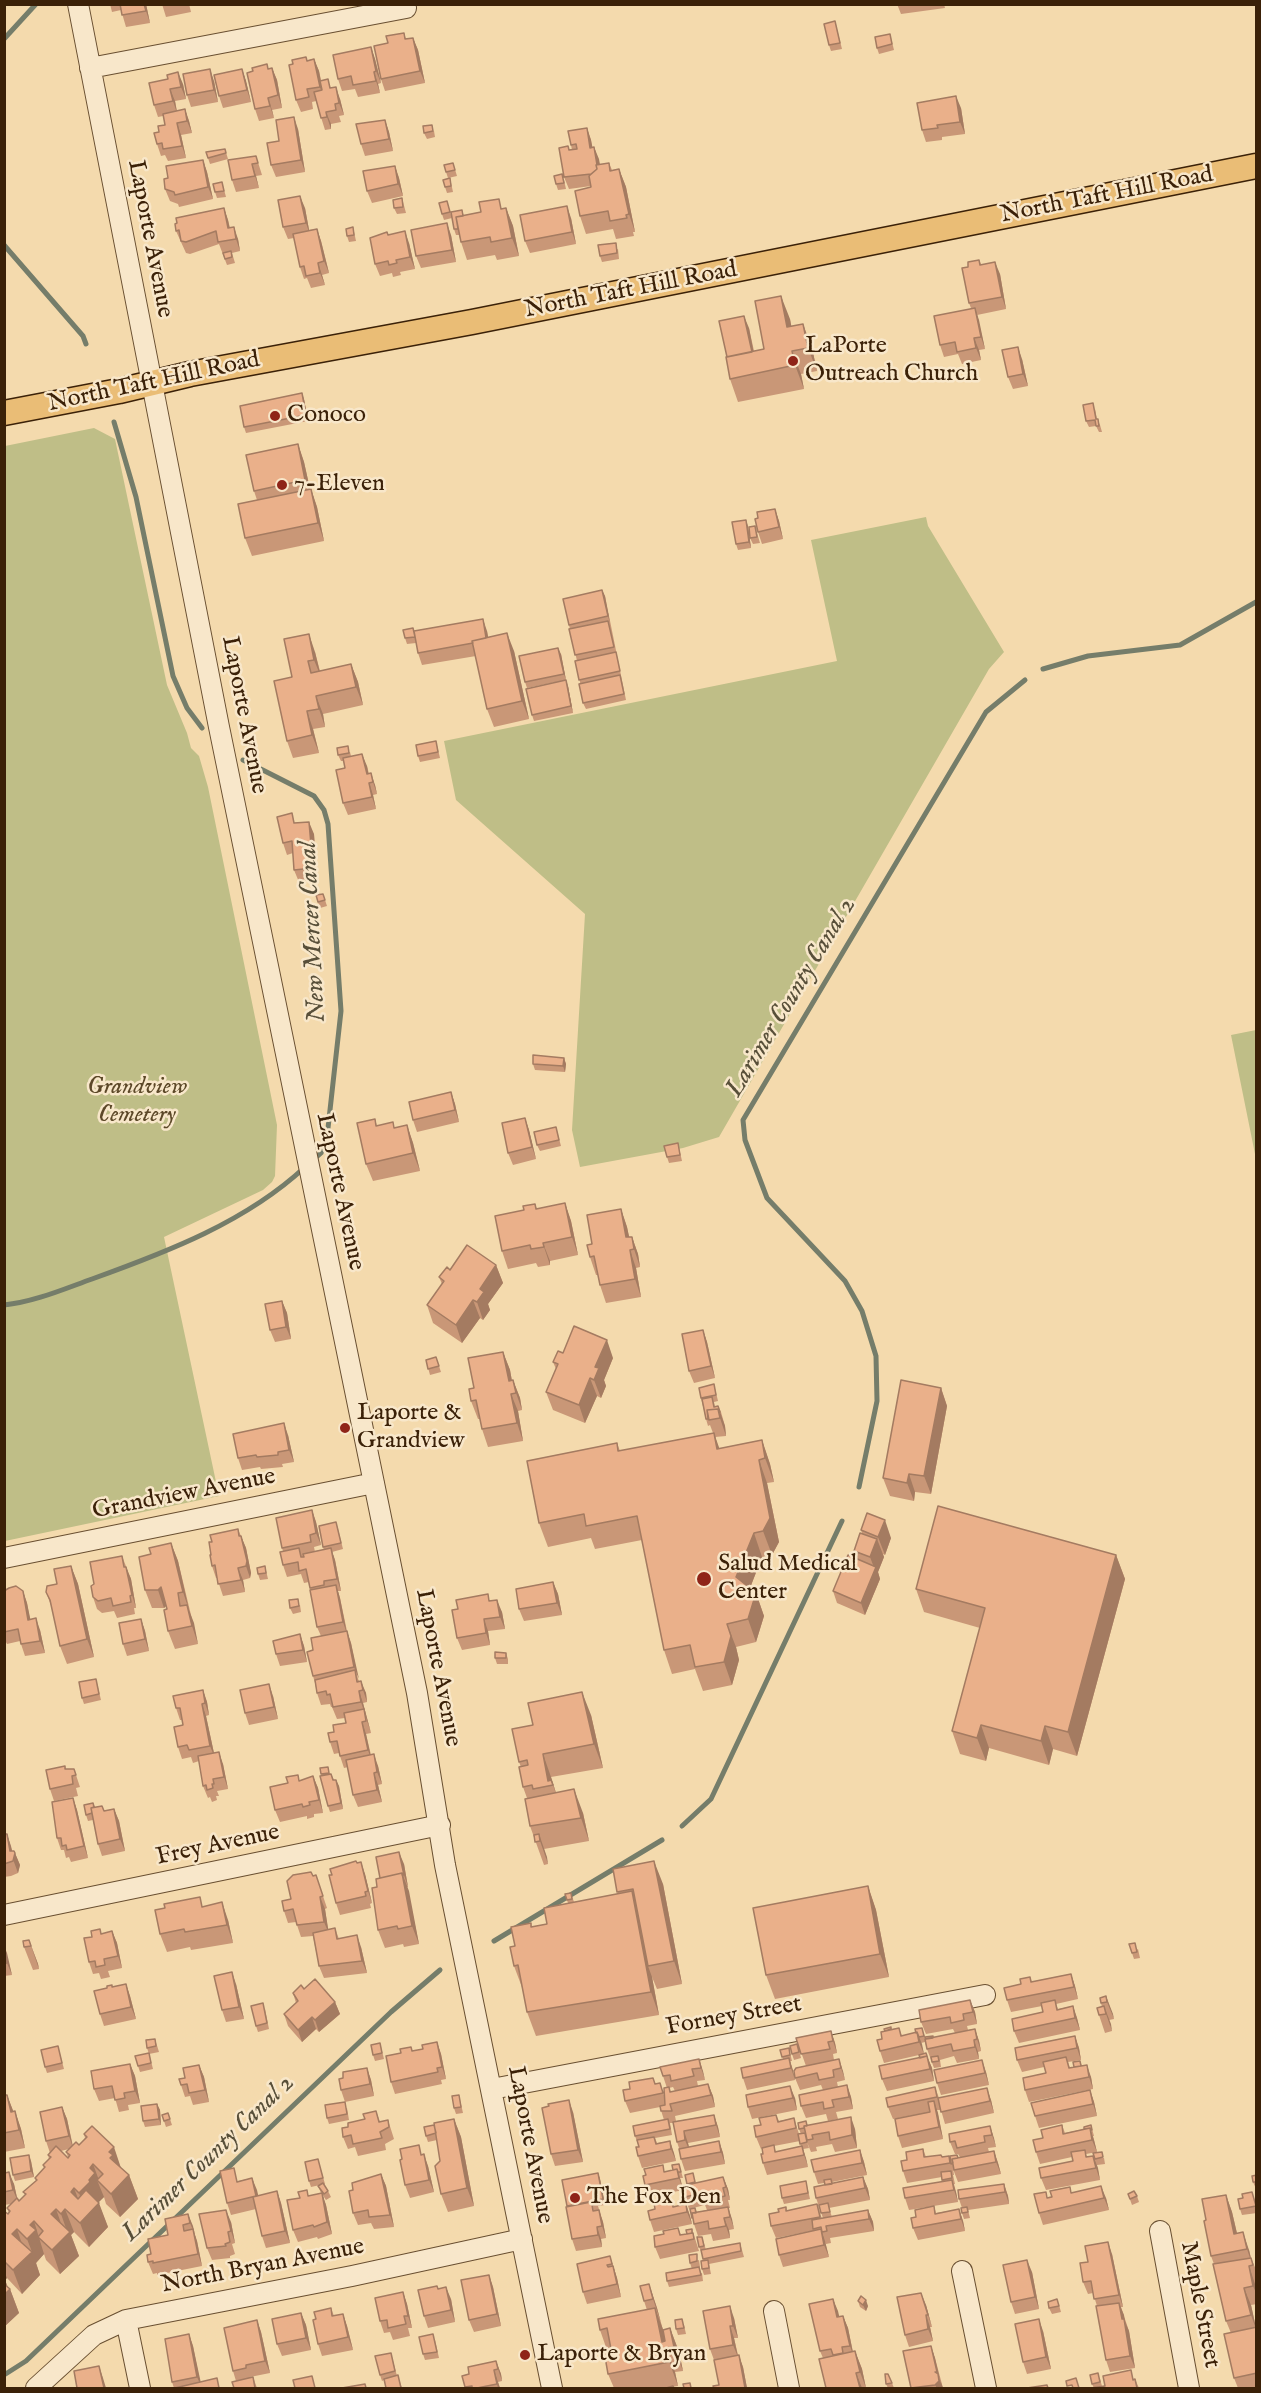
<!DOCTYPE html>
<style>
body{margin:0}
#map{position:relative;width:1261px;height:2393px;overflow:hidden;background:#f4daad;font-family:"IM FELL English",serif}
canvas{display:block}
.frame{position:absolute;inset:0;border:6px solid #3b2108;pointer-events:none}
</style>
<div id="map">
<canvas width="1261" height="2393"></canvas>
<div class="frame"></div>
</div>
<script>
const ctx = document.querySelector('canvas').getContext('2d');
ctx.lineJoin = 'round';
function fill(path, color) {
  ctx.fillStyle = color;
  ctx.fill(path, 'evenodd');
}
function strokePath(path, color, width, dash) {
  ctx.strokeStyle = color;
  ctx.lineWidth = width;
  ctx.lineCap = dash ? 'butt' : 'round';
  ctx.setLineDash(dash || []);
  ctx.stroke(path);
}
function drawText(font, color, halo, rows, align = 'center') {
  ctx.font = font + ' "IM FELL English",serif';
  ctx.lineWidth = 5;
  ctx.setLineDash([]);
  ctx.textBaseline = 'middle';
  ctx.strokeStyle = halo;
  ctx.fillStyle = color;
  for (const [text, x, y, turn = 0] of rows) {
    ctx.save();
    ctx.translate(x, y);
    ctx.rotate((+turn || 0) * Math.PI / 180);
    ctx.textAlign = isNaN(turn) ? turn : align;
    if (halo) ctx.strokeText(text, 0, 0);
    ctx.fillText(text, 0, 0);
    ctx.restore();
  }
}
fill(new Path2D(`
 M 94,428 L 115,439 L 167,685 L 187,733 L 191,748 L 199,756 L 208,787 L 277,1125 L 275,1176 L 272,1182 L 263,1190 L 164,1237 L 219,1496 L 5,1541 L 5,446 Z
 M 926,517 L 928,526 L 1004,652 L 989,669 L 719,1137 L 683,1148 L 580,1167 L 572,1130 L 585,914 L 456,800 L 444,741 L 837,661 L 811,540 Z
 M 1256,1030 L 1256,1159 L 1231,1035 Z`), '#bfbe87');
strokePath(new Path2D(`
 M 4,39 L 36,4
 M 4,245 L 83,336 L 86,344
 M 114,422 L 136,497 L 173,676 L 187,708 L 202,728
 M 1043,669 L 1088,656 L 1180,645 L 1256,602
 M 243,760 L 314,796 L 324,810 L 328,824 L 341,1011 L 327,1137 L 321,1153 L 312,1161
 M 4,1305 C 34,1302 64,1289 92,1279 C 167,1252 246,1222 305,1167
 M 859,1487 L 877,1401 L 876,1356 L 862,1311 L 845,1281 L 767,1198 L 745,1140 L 743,1120 L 986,712 L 1025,680
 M 682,1826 L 711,1799 L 842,1521
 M 494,1941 L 662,1840
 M 4,2375 L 26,2361 L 391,2012 L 440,1970`), '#757d6a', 5);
const minor = new Path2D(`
 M 78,4 L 219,727 L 417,1693 L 445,1865 L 552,2388
 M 90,68 L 406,8
 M 4,1558 L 374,1483
 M 4,1915 L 440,1825
 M 492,2089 L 985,1995
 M 1160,2231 L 1189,2388
 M 962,2271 L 986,2388
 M 774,2311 L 789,2388
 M 126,2320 L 140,2388
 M 36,2388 L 94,2335 L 126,2320 L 352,2276 L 522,2239`);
const major = new Path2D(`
 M 4,413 L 119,391 L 190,374 L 472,322 L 1256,166`);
strokePath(minor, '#694f31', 22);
strokePath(major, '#3b2108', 27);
strokePath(minor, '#f8e7ca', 20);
strokePath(major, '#eabd76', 24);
fill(new Path2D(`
 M 110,4 L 146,4 L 150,23 L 126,27 L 121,10 L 112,12 Z
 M 162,4 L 189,4 L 191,12 L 166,17 Z
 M 897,4 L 944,4 L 945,8 L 901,14 Z
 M 835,21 L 842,49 L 831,51 L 829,45 Z
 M 404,33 L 406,39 L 413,38 L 418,50 L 425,83 L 385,91 L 381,79 L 388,43 Z
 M 890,34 L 894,50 L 879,54 L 877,48 Z
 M 371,47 L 375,59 L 381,83 L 378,84 L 380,93 L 358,97 L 355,89 L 342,91 L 338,79 Z
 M 314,59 L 319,71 L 321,80 L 332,88 L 340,99 L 344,115 L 339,116 L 341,122 L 331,124 L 331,129 L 325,130 L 316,101 L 312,102 L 313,109 L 301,112 L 296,100 L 308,60 Z
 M 272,68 L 277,80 L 282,108 L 272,110 L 274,118 L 259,121 L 255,109 L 269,69 Z
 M 242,69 L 246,81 L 251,102 L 223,108 L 219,96 Z
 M 214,81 L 218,102 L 191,107 L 187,95 Z
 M 149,83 L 183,84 L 186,99 L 175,101 L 177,111 L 185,109 L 189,121 L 192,133 L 181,135 L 186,158 L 168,161 L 165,155 L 161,156 L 157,144 L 159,132 L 165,125 L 163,116 L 158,117 L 154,105 Z
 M 961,108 L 965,134 L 942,137 L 942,140 L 926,142 L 922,130 Z
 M 385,120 L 389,132 L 393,151 L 365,156 L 361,144 Z
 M 587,128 L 591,140 L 592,147 L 594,147 L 600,165 L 609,163 L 612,170 L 619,169 L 626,187 L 635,232 L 633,232 L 634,236 L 616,239 L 613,229 L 586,234 L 580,216 L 591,186 L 569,189 L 564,177 L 568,146 L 569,150 L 572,150 L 571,145 Z
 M 298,129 L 305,172 L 276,177 L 271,165 L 279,141 Z
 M 434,131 L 435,137 L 427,139 L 424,133 Z
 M 225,149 L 228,159 L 210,164 L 208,158 Z
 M 256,156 L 262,175 L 256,176 L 259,188 L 236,192 L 232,180 Z
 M 203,160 L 207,172 L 213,199 L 179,207 L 178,204 L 170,201 L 165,189 L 168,178 Z
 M 453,163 L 457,176 L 448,178 L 446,172 Z
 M 395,166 L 399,178 L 403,196 L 372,203 L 367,191 Z
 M 450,178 L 453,192 L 447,193 L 445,187 Z
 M 564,180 L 566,189 L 558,190 L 556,184 Z
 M 222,182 L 226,197 L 217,198 L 215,192 Z
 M 402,198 L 406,213 L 397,214 L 394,208 Z
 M 447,201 L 452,218 L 444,220 L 442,214 Z
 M 224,208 L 228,220 L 230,228 L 238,239 L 240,251 L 232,253 L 235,263 L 227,265 L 219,244 L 190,254 L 186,253 L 176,231 Z
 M 305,208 L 309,230 L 317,229 L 321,241 L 329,273 L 322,275 L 325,285 L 311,288 L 307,278 L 304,279 L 300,267 L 294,238 L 288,239 L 283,227 Z
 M 506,208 L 513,226 L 519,256 L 497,260 L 495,255 L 467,260 L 461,242 L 459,235 L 456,235 L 454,229 L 462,210 L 464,216 Z
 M 571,218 L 576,244 L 530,253 L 525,241 Z
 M 353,227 L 356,241 L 349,242 L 347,236 Z
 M 388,235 L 409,243 L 415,269 L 400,272 L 401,275 L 393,277 L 392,273 L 380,276 L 375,264 Z
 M 451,235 L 456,262 L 421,268 L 416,256 Z
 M 618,249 L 619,259 L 602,262 L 600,256 Z
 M 979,260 L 981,264 L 1000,274 L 1006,309 L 977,315 L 985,349 L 979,350 L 981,360 L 962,364 L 958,354 L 944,357 L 940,345 L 971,308 L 969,303 L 968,267 Z
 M 790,319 L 791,326 L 812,348 L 817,371 L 801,374 L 804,389 L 738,402 L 730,379 L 727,357 L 749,328 L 754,351 L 764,349 Z
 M 1022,359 L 1028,386 L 1013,389 L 1008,377 Z
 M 304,399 L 308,421 L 246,433 L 244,427 Z
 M 1095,409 L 1097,419 L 1100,425 L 1102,432 L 1099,432 L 1096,426 L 1089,427 L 1086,421 Z
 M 298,444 L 304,462 L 310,489 L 311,489 L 317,507 L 324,541 L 252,556 L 245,538 L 257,500 L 254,491 Z
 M 775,509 L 779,521 L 783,539 L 762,544 L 758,532 L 758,518 Z
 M 748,526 L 751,548 L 738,550 L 736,544 Z
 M 755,526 L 760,543 L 753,544 L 750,538 Z
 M 602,590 L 605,596 L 626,700 L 586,709 L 583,703 L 577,661 L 569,625 Z
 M 414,631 L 487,631 L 488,637 L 514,651 L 529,719 L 494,727 L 487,709 L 476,656 L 422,665 L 418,653 L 416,643 L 407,644 L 405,638 Z
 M 315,652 L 320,671 L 351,664 L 358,682 L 363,705 L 323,714 L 325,727 L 313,729 L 319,753 L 293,758 L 287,741 L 292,677 Z
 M 561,654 L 566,680 L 527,688 L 525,682 Z
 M 568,686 L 573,713 L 534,721 L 532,715 Z
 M 436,741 L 440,758 L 420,762 L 418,756 Z
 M 350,752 L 351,756 L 367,766 L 369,774 L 375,785 L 377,794 L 373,795 L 376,809 L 348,815 L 343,803 L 345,768 L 344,761 L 341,761 L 338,755 Z
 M 296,823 L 314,834 L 317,880 L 299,882 L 294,870 L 293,853 L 287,855 L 283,843 Z
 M 323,894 L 327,906 L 320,908 L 318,902 Z
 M 564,1058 L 566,1064 L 565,1072 L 535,1070 L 533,1064 Z
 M 451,1092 L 455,1104 L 459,1122 L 417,1132 L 413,1120 Z
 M 525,1118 L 529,1130 L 536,1159 L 513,1165 L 508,1153 Z
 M 375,1119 L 377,1126 L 395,1128 L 407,1125 L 413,1143 L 420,1171 L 373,1181 L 366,1164 Z
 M 556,1127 L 561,1146 L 540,1151 L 537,1145 Z
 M 678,1143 L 682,1161 L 669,1163 L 667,1157 Z
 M 565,1203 L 571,1221 L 578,1255 L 550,1261 L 550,1265 L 538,1267 L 536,1263 L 508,1269 L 502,1251 L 524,1210 L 535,1204 L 537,1209 Z
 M 621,1209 L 627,1227 L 629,1237 L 632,1237 L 638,1254 L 640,1267 L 636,1268 L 641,1297 L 606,1303 L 600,1285 L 598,1275 L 596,1275 L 590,1257 L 592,1244 Z
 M 496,1265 L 503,1283 L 488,1304 L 490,1310 L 483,1320 L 480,1318 L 462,1343 L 433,1323 L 427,1305 L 442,1284 L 439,1277 L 450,1270 Z
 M 282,1301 L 287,1313 L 291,1339 L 275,1342 L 270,1330 Z
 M 703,1330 L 707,1342 L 715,1378 L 694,1383 L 689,1371 Z
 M 503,1352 L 510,1370 L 512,1381 L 513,1380 L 520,1398 L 522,1410 L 518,1411 L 523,1441 L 488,1447 L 482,1429 L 480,1419 L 478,1419 L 471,1401 Z
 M 563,1353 L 613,1358 L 604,1380 L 606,1386 L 601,1398 L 597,1396 L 585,1423 L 553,1410 L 546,1392 L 556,1369 L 553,1362 Z
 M 436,1357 L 441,1372 L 430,1375 L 426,1360 Z
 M 714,1384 L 718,1401 L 714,1402 L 715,1407 L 718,1406 L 721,1412 L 725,1426 L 726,1436 L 715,1437 L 719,1449 L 762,1440 L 770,1464 L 774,1482 L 767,1483 L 779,1542 L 772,1555 L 762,1557 L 750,1588 L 756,1593 L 764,1616 L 756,1642 L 736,1647 L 739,1660 L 732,1685 L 703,1691 L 695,1669 L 672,1674 L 664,1650 L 642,1540 L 595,1549 L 591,1538 L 548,1547 L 539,1523 L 617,1443 L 620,1451 L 713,1433 L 710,1425 L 708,1426 L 706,1419 L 701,1398 Z
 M 941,1388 L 947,1406 L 931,1494 L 915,1492 L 914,1501 L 890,1496 L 883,1478 Z
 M 288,1435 L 294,1462 L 282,1464 L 283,1467 L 261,1469 L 260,1467 L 242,1470 L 238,1458 Z
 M 312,1510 L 316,1522 L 321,1545 L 314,1547 L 315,1552 L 324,1550 L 323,1547 L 336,1522 L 338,1529 L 343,1549 L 332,1552 L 335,1560 L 341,1591 L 338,1591 L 340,1598 L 347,1631 L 351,1643 L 358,1679 L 366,1693 L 367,1702 L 363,1703 L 371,1733 L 366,1734 L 371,1755 L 378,1766 L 382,1784 L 378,1785 L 382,1802 L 358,1807 L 353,1795 L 348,1767 L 344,1768 L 339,1753 L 334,1754 L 330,1742 L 334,1732 L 346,1723 L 345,1718 L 337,1719 L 332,1707 L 331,1707 L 330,1704 L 321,1705 L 317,1693 L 315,1683 L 313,1676 L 313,1650 L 321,1636 L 317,1627 L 309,1582 L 304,1583 L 301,1574 L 287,1577 L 283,1565 L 283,1551 L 282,1548 Z
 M 238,1529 L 246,1548 L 251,1573 L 250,1578 L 243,1580 L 245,1592 L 223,1596 L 217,1578 L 216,1578 L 212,1566 L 212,1542 Z
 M 861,1530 L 891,1538 L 885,1555 L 883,1554 L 884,1557 L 878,1572 L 880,1579 L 865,1615 L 837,1603 L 833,1591 L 856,1559 L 854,1551 L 862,1533 Z
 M 171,1543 L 178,1561 L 198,1644 L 175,1649 L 168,1631 L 166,1606 L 164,1608 L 152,1608 L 145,1590 L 151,1554 Z
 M 1116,1555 L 1125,1579 L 1077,1756 L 1053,1749 L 1049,1765 L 989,1748 L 986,1761 L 960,1754 L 952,1731 L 980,1628 L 924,1612 L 916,1589 Z
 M 122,1556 L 131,1579 L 136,1608 L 134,1608 L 135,1614 L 117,1618 L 114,1611 L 102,1613 L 97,1609 L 93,1597 Z
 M 71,1566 L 78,1584 L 94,1657 L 67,1664 L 60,1646 L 52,1608 L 46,1592 L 57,1584 Z
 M 265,1566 L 268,1579 L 260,1580 L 258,1574 Z
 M 553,1582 L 558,1594 L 562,1615 L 524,1621 L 519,1609 Z
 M 4,1591 L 23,1591 L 27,1603 L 30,1620 L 40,1630 L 45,1653 L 25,1656 L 20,1641 L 7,1644 L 4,1638 Z
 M 490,1601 L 502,1612 L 505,1629 L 488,1631 L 490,1645 L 462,1650 L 457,1638 Z
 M 300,1605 L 301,1612 L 293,1614 L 290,1608 Z
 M 141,1619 L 145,1631 L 149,1651 L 127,1656 L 123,1644 Z
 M 300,1634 L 304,1646 L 307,1662 L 280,1666 L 276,1654 Z
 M 506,1653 L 508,1659 L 508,1664 L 497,1664 L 495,1658 Z
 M 96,1679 L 101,1700 L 84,1704 L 82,1698 Z
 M 203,1690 L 207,1702 L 209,1715 L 206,1716 L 214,1753 L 223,1764 L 228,1789 L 217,1791 L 219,1796 L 216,1796 L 217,1800 L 212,1802 L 210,1797 L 208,1798 L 203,1786 L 199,1761 L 193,1763 L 191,1757 L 182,1759 L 178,1747 L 183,1725 L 182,1720 L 180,1720 L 176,1708 Z
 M 273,1696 L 278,1719 L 249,1725 L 245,1713 Z
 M 591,1715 L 603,1768 L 551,1777 L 556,1793 L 583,1813 L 589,1841 L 544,1849 L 548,1864 L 544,1865 L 530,1826 L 527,1798 L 523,1787 L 521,1767 L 519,1762 Z
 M 65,1766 L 66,1769 L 74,1769 L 80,1787 L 76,1788 L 78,1796 L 54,1801 L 50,1789 Z
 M 320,1768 L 331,1774 L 334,1780 L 336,1780 L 339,1786 L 343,1809 L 330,1812 L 328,1806 Z
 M 313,1776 L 318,1788 L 323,1813 L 314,1814 L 314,1817 L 307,1819 L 307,1816 L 280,1822 L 275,1810 L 300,1781 Z
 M 73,1798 L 77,1810 L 88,1858 L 71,1862 L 69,1857 L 66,1858 L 64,1850 L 61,1850 L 57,1838 Z
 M 93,1803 L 95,1807 L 102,1806 L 104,1811 L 114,1809 L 119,1821 L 125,1851 L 102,1856 L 98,1844 L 93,1820 L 88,1821 L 86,1815 Z
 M 4,1834 L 7,1834 L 12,1851 L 14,1851 L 20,1865 L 18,1873 L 11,1876 L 4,1877 Z
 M 357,1863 L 365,1874 L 372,1903 L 370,1904 L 371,1908 L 340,1915 L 336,1903 Z
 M 404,1864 L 408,1887 L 407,1887 L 419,1944 L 404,1947 L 403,1944 L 385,1948 L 378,1930 L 380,1878 Z
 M 613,1869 L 663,1884 L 682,1984 L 657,1989 L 652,1977 L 659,2015 L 536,2036 L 527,2012 L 523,1990 L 514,1966 L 515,1946 L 531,1923 L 532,1927 L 547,1924 L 568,1903 L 565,1894 L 571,1893 L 574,1902 L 618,1894 Z
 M 316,1875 L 327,1908 L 325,1909 L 328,1930 L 335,1928 L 339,1939 L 361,1947 L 367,1973 L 324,1978 L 319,1966 L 313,1936 L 301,1937 L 296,1922 L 288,1923 L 284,1911 L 291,1899 L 313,1876 Z
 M 868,1886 L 876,1910 L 889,1977 L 775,1999 L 766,1975 Z
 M 203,1906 L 228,1920 L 233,1943 L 191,1950 L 190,1947 L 167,1952 L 160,1934 Z
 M 112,1931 L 117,1943 L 122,1968 L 108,1971 L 110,1977 L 101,1979 L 99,1973 L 93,1974 L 89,1962 L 92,1937 Z
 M 29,1940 L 38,1964 L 39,1969 L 33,1970 L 24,1947 Z
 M 4,1946 L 12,1975 L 4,1976 Z
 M 1138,1949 L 1140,1958 L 1134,1959 L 1132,1953 Z
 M 1071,1974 L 1075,1986 L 1078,1999 L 1056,2004 L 1058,2009 L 1073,2006 L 1077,2018 L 1080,2030 L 1019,2043 L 1014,2031 L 1043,2012 L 1042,2006 L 1011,2012 L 1007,2000 L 1021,1984 L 1030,1977 L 1032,1982 Z
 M 126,1984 L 130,1996 L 136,2019 L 104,2026 L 100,2014 Z
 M 236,1984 L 244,2019 L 226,2022 L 222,2010 Z
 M 304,1989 L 335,2002 L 340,2014 L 319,2032 L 316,2029 L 302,2042 L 288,2026 L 284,2014 L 296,2003 L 293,1993 Z
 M 1106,1996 L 1114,2019 L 1109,2020 L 1112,2031 L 1105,2033 L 1099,2015 L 1102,2007 L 1101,2003 Z
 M 970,2000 L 975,2012 L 977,2024 L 967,2026 L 968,2030 L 975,2029 L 979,2041 L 981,2051 L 978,2052 L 979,2059 L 957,2063 L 954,2056 L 940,2060 L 941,2067 L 934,2068 L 927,2049 L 925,2042 L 921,2043 L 924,2054 L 927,2056 L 932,2068 L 934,2081 L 887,2091 L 882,2079 L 920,2058 L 919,2055 L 884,2063 L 880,2051 L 882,2039 L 892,2029 L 899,2028 L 902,2036 L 924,2034 L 926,2039 L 955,2033 L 953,2029 L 926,2034 L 921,2022 Z
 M 265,2009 L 269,2029 L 258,2032 L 256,2026 Z
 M 831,2031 L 835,2043 L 837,2053 L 833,2054 L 834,2060 L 839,2059 L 845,2080 L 837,2082 L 838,2087 L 847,2085 L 851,2097 L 853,2109 L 836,2112 L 838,2119 L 828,2121 L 826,2114 L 806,2118 L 801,2106 L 823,2090 L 821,2085 L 800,2090 L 795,2078 L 806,2066 L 796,2038 Z
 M 1075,2036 L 1079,2048 L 1081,2060 L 1068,2062 L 1070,2068 L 1074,2067 L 1080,2061 L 1082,2066 L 1091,2077 L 1093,2089 L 1029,2102 L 1025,2090 L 1046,2073 L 1044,2067 L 1022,2072 L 1017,2060 Z
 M 155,2039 L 159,2052 L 149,2054 L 147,2048 Z
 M 437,2042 L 441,2054 L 446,2079 L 441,2080 L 442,2084 L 395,2094 L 391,2082 L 413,2051 L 423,2049 Z
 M 380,2043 L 384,2059 L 375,2061 L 373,2055 Z
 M 58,2046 L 64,2069 L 47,2073 L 45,2067 Z
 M 789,2048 L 792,2061 L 790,2061 L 795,2080 L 747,2090 L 743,2078 L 783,2059 L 780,2050 Z
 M 799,2050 L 801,2058 L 794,2060 L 792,2054 Z
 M 149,2053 L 153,2069 L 140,2072 L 138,2066 Z
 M 699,2059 L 705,2080 L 697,2081 L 698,2086 L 708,2084 L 713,2096 L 715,2107 L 675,2116 L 676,2121 L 714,2115 L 718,2127 L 720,2137 L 688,2143 L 689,2147 L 719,2141 L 723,2153 L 725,2164 L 685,2171 L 681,2159 L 679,2148 L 677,2142 L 674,2123 L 670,2123 L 672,2135 L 655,2138 L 657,2143 L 670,2141 L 676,2161 L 642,2168 L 638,2156 L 639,2147 L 635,2136 L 664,2120 L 660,2107 L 630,2113 L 625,2101 L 630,2089 L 653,2078 L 655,2084 L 660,2083 L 664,2095 L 667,2088 L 663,2076 ZM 673,2087 L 675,2091 L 671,2092 L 669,2088 Z
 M 130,2064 L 135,2076 L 140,2103 L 128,2105 L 129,2110 L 119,2112 L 115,2098 L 99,2101 L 94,2089 Z
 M 199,2065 L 204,2077 L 209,2102 L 193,2105 L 190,2096 L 185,2097 L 181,2085 L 185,2078 Z
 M 367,2068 L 371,2080 L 374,2096 L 345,2102 L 341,2090 Z
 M 986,2072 L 989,2085 L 941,2095 L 937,2083 Z
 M 935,2087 L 939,2098 L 991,2100 L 994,2113 L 945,2124 L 941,2110 L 937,2110 L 943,2139 L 902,2148 L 898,2136 L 930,2112 L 893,2119 L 888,2107 Z
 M 1090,2090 L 1094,2102 L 1097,2116 L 1039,2128 L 1035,2116 Z
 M 4,2095 L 7,2095 L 13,2111 L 15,2111 L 21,2129 L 25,2148 L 4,2152 Z
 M 459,2095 L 463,2113 L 456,2114 L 454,2108 Z
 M 746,2095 L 795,2098 L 797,2110 L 752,2119 L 748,2107 Z
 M 157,2104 L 160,2110 L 161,2125 L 145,2127 L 143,2121 Z
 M 62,2107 L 67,2119 L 73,2146 L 79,2145 L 85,2138 L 84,2134 L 129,2175 L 138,2199 L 120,2217 L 106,2204 L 104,2197 L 98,2202 L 108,2227 L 89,2247 L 74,2232 L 71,2235 L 79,2256 L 60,2274 L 46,2260 L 44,2254 L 36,2263 L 40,2275 L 22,2294 L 7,2278 L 5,2280 L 8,2288 L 10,2289 L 19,2313 L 4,2327 L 4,2211 L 8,2214 L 9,2213 L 7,2208 L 11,2204 L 4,2205 L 4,2169 L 6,2173 L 14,2184 L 17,2198 L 19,2201 L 25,2195 L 23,2192 L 36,2181 L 35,2178 L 44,2168 L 43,2165 L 49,2159 L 48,2155 L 50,2153 L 46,2141 ZM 69,2149 L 66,2152 L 68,2157 L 68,2158 L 61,2151 Z
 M 347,2108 L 349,2120 L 329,2124 L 327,2118 Z
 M 376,2111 L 380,2122 L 388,2120 L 394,2139 L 385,2144 L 386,2150 L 358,2156 L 355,2147 L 348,2149 L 343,2137 L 365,2119 Z
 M 573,2112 L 583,2162 L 555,2166 L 551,2154 Z
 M 168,2113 L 172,2125 L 166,2127 L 162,2115 Z
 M 776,2115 L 779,2121 L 794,2118 L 799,2134 L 801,2134 L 799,2129 L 808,2126 L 855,2129 L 857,2148 L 835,2152 L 832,2144 L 816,2147 L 817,2151 L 811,2152 L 807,2142 L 809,2148 L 803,2149 L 808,2167 L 767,2175 L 763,2163 L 763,2154 L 762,2148 L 761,2149 L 756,2137 ZM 800,2141 L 801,2147 L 776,2152 L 774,2146 Z
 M 454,2119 L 461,2137 L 474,2206 L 448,2212 L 441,2194 L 440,2161 L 437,2140 L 428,2142 L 426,2136 L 434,2125 Z
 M 1062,2125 L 1065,2133 L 1084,2129 L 1091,2125 L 1094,2136 L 1093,2136 L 1097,2152 L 1086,2154 L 1087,2157 L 1104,2158 L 1105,2164 L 1097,2165 L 1100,2180 L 1046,2190 L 1041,2178 L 1073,2161 L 1072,2157 L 1040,2164 L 1036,2152 L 1043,2138 Z
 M 990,2126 L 996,2147 L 988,2148 L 989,2152 L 994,2151 L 998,2163 L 1001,2174 L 958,2182 L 953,2169 L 954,2175 L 953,2175 L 955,2184 L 954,2184 L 956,2192 L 958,2202 L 909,2210 L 905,2198 L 943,2182 L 942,2177 L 907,2183 L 903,2171 L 907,2160 L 923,2149 L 926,2157 L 949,2156 L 951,2163 L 960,2157 L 958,2154 L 955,2154 L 950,2142 Z
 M 860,2150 L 864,2162 L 867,2175 L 832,2182 L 833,2183 L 863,2177 L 868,2189 L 870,2200 L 829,2208 L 832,2217 L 868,2210 L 873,2222 L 874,2231 L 830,2238 L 831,2243 L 826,2244 L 825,2242 L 829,2257 L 783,2267 L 779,2255 L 811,2231 L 776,2238 L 771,2226 L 779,2212 L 786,2207 L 787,2211 L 817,2204 L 822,2219 L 823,2218 L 816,2198 L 825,2185 L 824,2183 L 818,2184 L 814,2172 Z
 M 422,2154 L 428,2166 L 434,2192 L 410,2198 L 405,2185 Z
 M 318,2159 L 325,2184 L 324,2184 L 328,2191 L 331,2197 L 326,2200 L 322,2194 L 326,2205 L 332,2234 L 318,2239 L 317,2237 L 298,2242 L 293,2230 L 300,2198 L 321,2193 L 318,2186 L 320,2185 L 311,2187 L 309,2181 Z
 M 31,2161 L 34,2177 L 15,2181 L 13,2175 Z
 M 679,2164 L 683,2178 L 680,2178 L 683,2190 L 649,2197 L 645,2185 L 665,2172 L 673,2170 Z
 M 598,2173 L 600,2179 L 605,2205 L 598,2206 L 603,2222 L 606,2238 L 601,2239 L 602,2247 L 576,2251 L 572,2239 L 567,2207 L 562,2180 Z
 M 381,2174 L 386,2186 L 394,2227 L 374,2229 L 371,2223 L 358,2225 L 353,2213 L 353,2190 Z
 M 685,2175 L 696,2183 L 723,2177 L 728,2189 L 730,2200 L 728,2200 L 730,2208 L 728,2208 L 734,2229 L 729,2230 L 730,2238 L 713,2241 L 711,2234 L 698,2236 L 694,2224 L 695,2208 L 697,2212 L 707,2210 L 705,2205 L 689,2209 L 685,2197 L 687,2185 Z
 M 1257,2175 L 1257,2191 L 1253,2182 Z
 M 252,2178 L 258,2196 L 277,2191 L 281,2203 L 290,2243 L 266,2248 L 262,2236 L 256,2209 L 231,2215 L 227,2203 L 238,2181 Z
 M 806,2181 L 810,2199 L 784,2204 L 782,2198 Z
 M 1004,2184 L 1008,2196 L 1009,2204 L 968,2210 L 970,2218 L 964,2219 L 962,2213 L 962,2208 L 959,2199 Z
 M 1072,2193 L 1106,2198 L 1109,2210 L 1043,2225 L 1039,2213 L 1048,2197 Z
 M 1128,2194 L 1137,2196 L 1139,2202 L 1132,2205 Z
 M 1226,2195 L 1232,2212 L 1237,2233 L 1249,2250 L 1251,2258 L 1257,2272 L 1257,2284 L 1255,2284 L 1257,2289 L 1257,2304 L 1251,2305 L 1256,2328 L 1257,2327 L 1257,2388 L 1238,2388 L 1234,2378 L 1231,2333 L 1226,2321 L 1214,2264 L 1211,2256 L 1206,2220 Z
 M 1254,2198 L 1257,2208 L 1257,2213 L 1242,2215 L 1240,2209 Z
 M 671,2200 L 674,2207 L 686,2204 L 690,2216 L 692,2224 L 654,2232 L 650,2220 L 655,2209 Z
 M 934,2206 L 936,2213 L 959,2209 L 963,2221 L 965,2231 L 918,2240 L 913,2228 Z
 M 188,2214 L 197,2241 L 202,2266 L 157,2275 L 157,2273 L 153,2274 L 148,2262 L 151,2254 Z
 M 231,2222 L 235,2243 L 232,2244 L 235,2254 L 230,2256 L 230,2258 L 212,2260 L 207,2248 Z
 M 678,2228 L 681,2235 L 687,2234 L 692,2229 L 699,2251 L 660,2259 L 655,2247 L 664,2234 Z
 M 702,2237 L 706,2250 L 740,2243 L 744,2257 L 709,2264 L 711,2274 L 704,2275 L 702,2269 L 704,2261 L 702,2253 L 699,2247 Z
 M 1112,2254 L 1123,2307 L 1121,2307 L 1129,2331 L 1135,2368 L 1110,2372 L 1106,2360 L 1097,2306 L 1093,2293 L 1088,2294 L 1083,2282 L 1088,2262 Z
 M 610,2256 L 617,2278 L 621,2297 L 587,2304 L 583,2292 Z
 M 699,2260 L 700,2267 L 692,2269 L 690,2263 Z
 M 1032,2272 L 1039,2309 L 1015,2314 L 1011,2302 Z
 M 702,2273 L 703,2281 L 669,2287 L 667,2281 Z
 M 489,2275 L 493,2287 L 501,2326 L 474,2332 L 469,2320 Z
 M 649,2284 L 657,2308 L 663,2330 L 670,2328 L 679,2352 L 683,2371 L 675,2372 L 678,2386 L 664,2388 L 614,2388 L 608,2374 L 607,2350 L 600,2330 L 647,2310 L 644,2301 Z
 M 403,2292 L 407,2304 L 412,2328 L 408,2328 L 410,2336 L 393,2340 L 390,2332 L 384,2333 L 380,2321 Z
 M 451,2299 L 455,2322 L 428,2328 L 424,2316 Z
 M 833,2299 L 839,2317 L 843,2316 L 848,2328 L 853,2352 L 855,2351 L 862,2369 L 866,2388 L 826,2388 L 823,2358 L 820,2351 Z
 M 858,2301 L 868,2306 L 866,2311 L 860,2307 Z
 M 926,2305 L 932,2327 L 930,2327 L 933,2341 L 909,2347 L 905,2335 Z
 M 1059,2305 L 1061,2312 L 1052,2314 L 1049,2308 Z
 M 331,2308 L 334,2316 L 343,2314 L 347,2326 L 353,2350 L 322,2356 L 318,2344 L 316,2319 Z
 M 301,2313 L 306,2325 L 311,2350 L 282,2356 L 277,2344 Z
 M 734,2318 L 738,2338 L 734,2338 L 738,2355 L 743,2367 L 747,2388 L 714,2388 L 719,2385 L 714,2360 L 710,2349 Z
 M 257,2320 L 261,2332 L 270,2373 L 250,2377 L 250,2378 L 253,2377 L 257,2388 L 234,2388 L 236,2381 L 233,2371 Z
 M 684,2325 L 686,2334 L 678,2335 L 676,2329 Z
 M 1043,2331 L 1051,2369 L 1027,2374 L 1023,2362 Z
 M 189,2334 L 193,2346 L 200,2382 L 221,2388 L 174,2388 L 172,2382 Z
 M 435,2340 L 439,2358 L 425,2360 L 423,2354 Z
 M 931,2346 L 935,2358 L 943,2388 L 911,2388 Z
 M 391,2353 L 397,2376 L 400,2382 L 402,2388 L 386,2388 L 384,2380 L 382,2381 L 380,2375 Z
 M 496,2361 L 501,2374 L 502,2381 L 498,2382 L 500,2388 L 465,2388 L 462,2376 L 469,2374 Z
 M 1100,2379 L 1102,2386 L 1135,2379 L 1139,2388 L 1091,2388 L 1094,2388 L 1092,2384 Z
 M 892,2383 L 894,2388 L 888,2388 L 886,2384 Z`), '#c99777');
fill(new Path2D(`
 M 144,4 L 146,4 L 150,23 L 146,11 Z
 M 413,38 L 418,50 L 425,83 L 420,71 Z
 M 371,47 L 375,59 L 381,83 L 376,71 Z
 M 314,59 L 319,71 L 324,99 L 320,87 Z
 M 272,68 L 277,80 L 282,108 L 278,95 Z
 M 210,69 L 214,81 L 218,102 L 214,90 Z
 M 242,69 L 246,81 L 251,102 L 247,90 Z
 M 178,72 L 183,84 L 186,99 L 181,87 Z
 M 374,72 L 378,84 L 380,93 L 376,81 Z
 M 336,87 L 340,99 L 344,115 L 339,103 Z
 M 170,89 L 175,101 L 177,113 L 173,101 Z
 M 956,96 L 961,108 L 965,134 L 960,122 Z
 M 268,98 L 272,110 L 274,118 L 270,106 Z
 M 185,109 L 189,121 L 192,133 L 187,121 Z
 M 326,112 L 331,124 L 331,129 L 327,117 Z
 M 294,117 L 298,129 L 305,172 L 301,160 Z
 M 385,120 L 389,132 L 393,151 L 389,139 Z
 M 177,123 L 181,135 L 186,158 L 182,146 Z
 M 587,128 L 591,140 L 595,160 L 590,148 Z
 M 594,147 L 599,159 L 603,183 L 596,173 Z
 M 203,160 L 207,172 L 213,199 L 208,187 Z
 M 252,164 L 256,176 L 259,188 L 255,176 Z
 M 395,166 L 399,178 L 403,196 L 398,184 Z
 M 619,169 L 626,187 L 635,232 L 629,214 Z
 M 300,196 L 305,208 L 310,235 L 306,223 Z
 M 567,206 L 571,218 L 576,244 L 572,232 Z
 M 224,208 L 228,220 L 232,240 L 228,228 Z
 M 506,208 L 513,226 L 519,256 L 512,238 Z
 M 447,223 L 451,235 L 456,262 L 452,250 Z
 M 234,227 L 238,239 L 240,251 L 236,239 Z
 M 317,229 L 321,241 L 329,273 L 324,261 Z
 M 405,231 L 409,243 L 415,269 L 410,257 Z
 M 995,262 L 1000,274 L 1006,309 L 1002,297 Z
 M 318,263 L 322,275 L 325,285 L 320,273 Z
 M 781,296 L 790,319 L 796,351 L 787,327 Z
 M 975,308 L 979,320 L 985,349 L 981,337 Z
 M 744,316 L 749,328 L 757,370 L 753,358 Z
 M 803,324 L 812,348 L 817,371 L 808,348 Z
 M 974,338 L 979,350 L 981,360 L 976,348 Z
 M 1018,347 L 1022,359 L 1028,386 L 1023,374 Z
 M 792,351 L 801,374 L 804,389 L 795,365 Z
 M 302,393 L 304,399 L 308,421 L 306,415 Z
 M 298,444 L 304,462 L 312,498 L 305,480 Z
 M 311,489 L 317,507 L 324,541 L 318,523 Z
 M 775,509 L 779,521 L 783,539 L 779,527 Z
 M 746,520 L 748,526 L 751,548 L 749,542 Z
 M 602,590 L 605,596 L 610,623 L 608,616 Z
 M 483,619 L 487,631 L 491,653 L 487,641 Z
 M 507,633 L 514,651 L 529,719 L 522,701 Z
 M 309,634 L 315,652 L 321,677 L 314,660 Z
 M 558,648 L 561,654 L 566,680 L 564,674 Z
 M 351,664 L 358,682 L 363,705 L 356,687 Z
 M 566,680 L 568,686 L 573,713 L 571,706 Z
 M 316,696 L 323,714 L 325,727 L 319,709 Z
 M 307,711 L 313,729 L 319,753 L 312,735 Z
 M 362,754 L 367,766 L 370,783 L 367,774 Z
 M 371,773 L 375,785 L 377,794 L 373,782 Z
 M 369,783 L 373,795 L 376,809 L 372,797 Z
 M 309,822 L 314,834 L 317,880 L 313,868 Z
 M 564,1058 L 566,1064 L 565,1072 L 563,1066 Z
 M 451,1092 L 455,1104 L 459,1122 L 455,1110 Z
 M 525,1118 L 529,1130 L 536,1159 L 532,1147 Z
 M 407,1125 L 413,1143 L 420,1171 L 413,1153 Z
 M 565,1203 L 571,1221 L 578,1255 L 572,1237 Z
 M 621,1209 L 627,1227 L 632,1250 L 626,1237 Z
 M 632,1237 L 638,1254 L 640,1267 L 634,1249 Z
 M 543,1243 L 550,1261 L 550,1265 L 544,1247 Z
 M 630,1250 L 636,1268 L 641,1297 L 635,1279 Z
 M 496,1265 L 503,1283 L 488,1304 L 490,1310 L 483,1320 L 477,1302 L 480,1289 Z
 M 473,1300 L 480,1318 L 462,1343 L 456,1325 Z
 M 282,1301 L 287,1313 L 291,1339 L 286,1327 Z
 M 703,1330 L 707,1342 L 715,1378 L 711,1366 Z
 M 607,1340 L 613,1358 L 604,1380 L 606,1386 L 601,1398 L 594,1380 L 595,1367 Z
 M 503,1352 L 510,1370 L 514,1393 L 509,1381 Z
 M 590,1378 L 597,1396 L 585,1423 L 579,1405 Z
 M 513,1380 L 520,1398 L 522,1410 L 516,1393 Z
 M 941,1388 L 947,1406 L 931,1494 L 924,1476 Z
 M 511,1394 L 518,1411 L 523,1441 L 517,1423 Z
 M 718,1406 L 725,1426 L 726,1436 L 720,1418 Z
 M 284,1423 L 288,1435 L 294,1462 L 289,1450 Z
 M 714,1433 L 722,1456 L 717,1449 Z
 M 762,1440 L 770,1464 L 774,1482 L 765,1458 Z
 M 759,1460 L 767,1483 L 779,1542 L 772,1555 L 763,1531 Z
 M 909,1474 L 915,1492 L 914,1501 L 907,1483 Z
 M 312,1510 L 316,1522 L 321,1545 L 316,1533 Z
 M 885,1520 L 891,1538 L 885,1555 L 878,1537 Z
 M 754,1533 L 762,1557 L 745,1601 L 736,1577 Z
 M 241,1536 L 246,1548 L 251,1573 L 250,1578 L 246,1566 Z
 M 877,1539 L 884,1557 L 878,1572 L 880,1579 L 865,1615 L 861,1603 L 875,1570 L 870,1557 Z
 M 171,1543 L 178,1561 L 189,1610 L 183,1592 Z
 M 331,1548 L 335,1560 L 341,1591 L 337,1579 Z
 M 1116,1555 L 1125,1579 L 1077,1756 L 1068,1732 Z
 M 71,1566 L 78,1584 L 94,1657 L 87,1639 Z
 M 126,1567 L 131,1579 L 136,1608 L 132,1595 Z
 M 238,1568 L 243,1580 L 245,1592 L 241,1580 Z
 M 553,1582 L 558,1594 L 562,1615 L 557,1603 Z
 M 336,1585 L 340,1598 L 347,1634 L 343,1622 Z
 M 161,1587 L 167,1605 L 164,1608 L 158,1590 Z
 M 23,1591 L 27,1603 L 33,1632 L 28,1620 Z
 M 756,1593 L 764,1616 L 756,1642 L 748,1619 Z
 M 497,1600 L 502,1612 L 505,1629 L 500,1617 Z
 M 187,1605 L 194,1623 L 198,1644 L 192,1626 Z
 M 36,1618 L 40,1630 L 45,1653 L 40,1641 Z
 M 141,1619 L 145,1631 L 149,1651 L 145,1639 Z
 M 484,1619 L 488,1631 L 490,1645 L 486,1633 Z
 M 727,1624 L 736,1647 L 739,1660 L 732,1685 L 724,1662 Z
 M 347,1631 L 351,1643 L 359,1679 L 354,1667 Z
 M 300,1634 L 304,1646 L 307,1662 L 303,1650 Z
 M 361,1681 L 366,1693 L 367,1702 L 363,1690 Z
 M 269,1684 L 273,1696 L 278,1719 L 274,1707 Z
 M 203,1690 L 207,1702 L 209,1715 L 205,1703 Z
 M 359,1691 L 363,1703 L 371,1733 L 361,1702 Z
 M 582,1692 L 591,1715 L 603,1768 L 594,1744 Z
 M 202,1704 L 206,1716 L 215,1758 L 210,1746 Z
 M 362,1722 L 366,1734 L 372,1762 L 368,1750 Z
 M 981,1725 L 989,1748 L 986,1761 L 977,1738 Z
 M 1045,1726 L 1053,1749 L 1049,1765 L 1041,1741 Z
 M 219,1752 L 223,1764 L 228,1789 L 224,1777 Z
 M 374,1754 L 378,1766 L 382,1784 L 377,1772 Z
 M 543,1754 L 551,1777 L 561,1809 L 553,1785 L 548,1781 Z
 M 374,1773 L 378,1785 L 382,1802 L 377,1790 Z
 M 313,1776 L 318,1788 L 323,1813 L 319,1800 Z
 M 336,1780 L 339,1786 L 343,1809 L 341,1803 Z
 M 574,1789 L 583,1813 L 589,1841 L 581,1818 Z
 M 73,1798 L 77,1810 L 88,1858 L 84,1846 Z
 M 114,1809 L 119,1821 L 125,1851 L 120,1839 Z
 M 7,1834 L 11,1846 L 14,1859 L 15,1853 L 20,1865 L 18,1873 L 10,1851 Z
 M 539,1834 L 547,1857 L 548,1864 L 540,1841 Z
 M 399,1852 L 404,1864 L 408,1887 L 404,1875 Z
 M 654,1861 L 663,1884 L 682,1984 L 674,1961 Z
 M 361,1862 L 365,1874 L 372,1903 L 368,1891 Z
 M 402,1873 L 409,1891 L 419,1944 L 412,1926 Z
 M 868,1886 L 876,1910 L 889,1977 L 880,1954 Z
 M 632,1891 L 640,1915 L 648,1966 L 652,1977 L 659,2015 L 651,1992 Z
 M 320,1897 L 325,1909 L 329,1934 L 324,1922 Z
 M 222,1902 L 228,1920 L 233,1943 L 227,1925 Z
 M 112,1931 L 117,1943 L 122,1968 L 118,1956 Z
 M 357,1935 L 361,1947 L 367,1973 L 362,1961 Z
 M 29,1940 L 38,1964 L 39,1969 L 31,1946 Z
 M 4,1946 L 7,1953 L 12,1975 L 7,1963 Z
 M 232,1972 L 236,1984 L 244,2019 L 239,2007 Z
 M 1071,1974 L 1075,1986 L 1078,1999 L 1074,1987 Z
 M 126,1984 L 130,1996 L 136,2019 L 131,2007 Z
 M 1106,1996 L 1113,2014 L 1114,2019 L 1107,2002 Z
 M 970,2000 L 975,2012 L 977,2024 L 973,2012 Z
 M 335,2002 L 340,2014 L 319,2032 L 315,2020 Z
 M 1073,2006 L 1077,2018 L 1080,2030 L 1075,2018 Z
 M 1104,2006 L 1111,2024 L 1112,2031 L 1106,2014 Z
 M 312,2017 L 316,2029 L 302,2042 L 298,2030 Z
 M 975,2029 L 979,2041 L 981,2051 L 977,2039 Z
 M 831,2031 L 835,2043 L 837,2053 L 833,2041 Z
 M 917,2032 L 922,2044 L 924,2054 L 919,2042 Z
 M 1075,2036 L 1079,2048 L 1081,2060 L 1077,2048 Z
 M 974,2040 L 978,2052 L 979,2059 L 975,2047 Z
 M 437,2042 L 441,2054 L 446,2079 L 442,2067 Z
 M 927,2056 L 932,2068 L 934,2081 L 930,2069 Z
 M 789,2058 L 793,2070 L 795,2080 L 791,2068 Z
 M 699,2059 L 703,2071 L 705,2080 L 701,2068 Z
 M 839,2059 L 843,2071 L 845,2080 L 841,2068 Z
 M 982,2060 L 986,2072 L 989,2085 L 985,2073 Z
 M 130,2064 L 135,2076 L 140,2103 L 135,2091 Z
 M 199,2065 L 204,2077 L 209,2102 L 205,2090 Z
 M 1087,2065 L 1091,2077 L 1093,2089 L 1089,2077 Z
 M 367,2068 L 371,2080 L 374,2096 L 370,2084 Z
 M 708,2084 L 713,2096 L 715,2107 L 711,2095 Z
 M 847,2085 L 851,2097 L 853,2109 L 849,2097 Z
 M 790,2086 L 795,2098 L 797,2110 L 793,2098 Z
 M 987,2088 L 991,2100 L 994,2113 L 990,2101 Z
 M 1090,2090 L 1094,2102 L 1097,2116 L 1093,2104 Z
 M 7,2095 L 14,2113 L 11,2112 Z
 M 569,2100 L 573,2112 L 583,2162 L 578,2150 Z
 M 934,2101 L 938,2113 L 943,2139 L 939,2127 Z
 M 157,2104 L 160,2110 L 161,2125 L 159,2119 Z
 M 62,2107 L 67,2119 L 73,2148 L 69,2136 Z
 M 15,2111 L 21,2129 L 25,2148 L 19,2130 Z
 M 714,2115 L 718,2127 L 720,2137 L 716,2125 Z
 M 851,2117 L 855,2129 L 857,2148 L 852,2135 Z
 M 454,2119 L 461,2137 L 474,2206 L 467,2188 Z
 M 990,2126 L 994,2138 L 996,2147 L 992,2135 Z
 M 1090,2128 L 1094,2140 L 1097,2152 L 1092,2140 Z
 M 684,2131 L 688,2143 L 690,2152 L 685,2140 Z
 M 670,2141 L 674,2153 L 676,2161 L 671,2149 Z
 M 719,2141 L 723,2153 L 725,2164 L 721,2152 Z
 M 802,2146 L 806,2158 L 808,2167 L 804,2155 Z
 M 114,2147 L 122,2171 L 119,2181 L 109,2152 Z
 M 860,2150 L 864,2162 L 867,2175 L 862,2163 Z
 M 994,2151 L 998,2163 L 1001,2174 L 996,2162 Z
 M 424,2154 L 428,2166 L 434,2192 L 429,2180 Z
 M 29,2155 L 31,2161 L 34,2177 L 31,2171 Z
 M 1093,2156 L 1098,2168 L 1100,2180 L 1096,2168 Z
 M 93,2164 L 100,2183 L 97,2180 L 104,2197 L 98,2203 L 99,2203 L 108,2227 L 89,2247 L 80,2223 L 87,2216 L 79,2193 L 90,2168 Z
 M 677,2169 L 681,2181 L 683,2190 L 679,2178 Z
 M 9,2172 L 14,2184 L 18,2202 L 13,2190 Z
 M 598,2173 L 600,2179 L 605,2205 L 603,2199 Z
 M 381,2174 L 386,2186 L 394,2227 L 390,2215 Z
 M 129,2175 L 138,2199 L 120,2217 L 111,2194 Z
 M 723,2177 L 728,2189 L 730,2200 L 726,2187 Z
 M 863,2177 L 868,2189 L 870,2200 L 865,2188 Z
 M 252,2178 L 257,2190 L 261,2208 L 256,2196 Z
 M 952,2180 L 956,2192 L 958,2202 L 954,2190 Z
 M 1004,2184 L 1008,2196 L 1009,2204 L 1005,2192 Z
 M 1101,2186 L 1106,2198 L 1109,2210 L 1104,2198 Z
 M 74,2188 L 83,2212 L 71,2192 Z
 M 277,2191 L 281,2203 L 290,2243 L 285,2231 Z
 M 322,2193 L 326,2205 L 332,2234 L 327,2222 Z
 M 1226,2195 L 1232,2212 L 1241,2251 L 1234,2234 Z
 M 686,2204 L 690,2216 L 692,2224 L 687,2212 Z
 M 728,2207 L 732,2219 L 734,2229 L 730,2217 Z
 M 56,2209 L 64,2232 L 51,2214 Z
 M 65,2209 L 74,2232 L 71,2235 L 79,2256 L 60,2274 L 52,2250 L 68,2234 L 61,2214 Z
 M 959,2209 L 963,2221 L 965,2231 L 961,2219 Z
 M 226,2210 L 231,2222 L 235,2243 L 231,2231 Z
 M 599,2210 L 603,2222 L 606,2238 L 602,2226 Z
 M 868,2210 L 873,2222 L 874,2231 L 869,2219 Z
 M 188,2214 L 193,2226 L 195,2235 L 190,2223 Z
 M 724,2218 L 729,2230 L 730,2238 L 726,2226 Z
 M 34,2221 L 44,2254 L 36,2263 L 40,2275 L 22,2294 L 13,2270 L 32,2252 L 27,2239 L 30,2225 Z
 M 597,2227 L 601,2239 L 602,2247 L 598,2235 Z
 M 17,2229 L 25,2253 L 12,2234 Z
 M 193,2229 L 197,2241 L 202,2266 L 198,2254 Z
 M 821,2229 L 825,2241 L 829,2257 L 824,2245 Z
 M 1243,2232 L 1249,2250 L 1253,2267 L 1247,2249 Z
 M 1108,2242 L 1112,2254 L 1123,2307 L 1119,2295 Z
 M 610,2256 L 617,2278 L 621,2297 L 617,2284 Z
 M 1027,2260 L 1032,2272 L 1039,2309 L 1035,2297 Z
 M 1249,2266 L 1255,2284 L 1257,2295 L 1253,2286 Z
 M 4,2271 L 7,2278 L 5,2280 L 9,2290 L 4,2294 Z
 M 489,2275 L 493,2287 L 501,2326 L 497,2314 Z
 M 649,2284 L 657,2308 L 661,2323 L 653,2299 Z
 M 446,2287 L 451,2299 L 455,2322 L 451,2310 Z
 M 1244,2288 L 1251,2305 L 1257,2332 L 1251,2315 Z
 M 10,2289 L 19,2313 L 4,2327 L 4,2295 Z
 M 403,2292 L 407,2304 L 412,2328 L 408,2316 Z
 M 921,2293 L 926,2305 L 932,2327 L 928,2315 Z
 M 833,2299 L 838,2311 L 842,2329 L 837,2317 Z
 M 866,2300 L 868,2306 L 866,2311 L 863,2305 Z
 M 1119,2303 L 1124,2315 L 1126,2330 L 1124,2319 L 1129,2331 L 1135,2368 L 1130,2356 Z
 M 730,2306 L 734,2318 L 738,2338 L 733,2326 Z
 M 655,2308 L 664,2332 L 667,2351 L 675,2372 L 678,2386 L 662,2342 Z
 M 301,2313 L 306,2325 L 311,2350 L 306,2338 Z
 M 343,2314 L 347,2326 L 353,2350 L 348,2337 Z
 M 926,2315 L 930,2327 L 933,2341 L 928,2329 Z
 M 843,2316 L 848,2328 L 854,2358 L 850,2346 Z
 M 1039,2319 L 1043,2331 L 1051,2369 L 1046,2357 Z
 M 257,2320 L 261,2332 L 270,2373 L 265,2361 Z
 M 730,2326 L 734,2338 L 738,2357 L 733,2345 Z
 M 670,2328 L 679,2352 L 683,2371 L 674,2347 Z
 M 189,2334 L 193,2346 L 202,2388 L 197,2377 Z
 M 931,2346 L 935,2358 L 941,2384 L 937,2372 Z
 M 855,2351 L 862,2369 L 866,2388 L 860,2372 Z
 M 739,2355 L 743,2367 L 747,2388 L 745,2388 Z
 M 496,2361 L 501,2374 L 502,2381 L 498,2369 Z
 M 99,2366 L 103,2378 L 106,2388 L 104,2388 Z
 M 494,2370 L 500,2388 L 498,2388 L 497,2384 Z
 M 856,2373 L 862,2388 L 860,2388 Z
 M 938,2374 L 943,2388 L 937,2388 L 935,2385 Z`), '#a47b61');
const building = new Path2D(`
 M 120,4 L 144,4 L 146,11 L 122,15 Z
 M 835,21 L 840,43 L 829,45 L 824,24 Z
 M 404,33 L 405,39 L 413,38 L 420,71 L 381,79 L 374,46 L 388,43 L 386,36 Z
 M 890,34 L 892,44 L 877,48 L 875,37 Z
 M 371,47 L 376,71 L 374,72 L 376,81 L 353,85 L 351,76 L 338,79 L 333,55 Z
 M 306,57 L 307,61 L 314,59 L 320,87 L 307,89 L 309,97 L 296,100 L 289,65 L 293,64 L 292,60 Z
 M 267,64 L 268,69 L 272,68 L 278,95 L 268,98 L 270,106 L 255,109 L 247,73 L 253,71 L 252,68 Z
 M 210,69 L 214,90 L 187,95 L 183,74 Z
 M 242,69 L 247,90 L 219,96 L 214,75 Z
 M 178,72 L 181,87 L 170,89 L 173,101 L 154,105 L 149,83 L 168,79 L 167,75 Z
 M 328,79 L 330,88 L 336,87 L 339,103 L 335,104 L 336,110 L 326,112 L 327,117 L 321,118 L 314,92 L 322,90 L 320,81 Z
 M 956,96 L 960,122 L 937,125 L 938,128 L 922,130 L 917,103 Z
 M 185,109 L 187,121 L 177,123 L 182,146 L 163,149 L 162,143 L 157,144 L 154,133 L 159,132 L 158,126 L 165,125 L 163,114 Z
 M 294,117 L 301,160 L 271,165 L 267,143 L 279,141 L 276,120 Z
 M 385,120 L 389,139 L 361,144 L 356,124 Z
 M 432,125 L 433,131 L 424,133 L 423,126 Z
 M 587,128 L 590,148 L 594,147 L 597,165 L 596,165 L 597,169 L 591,174 L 564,177 L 559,148 L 568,146 L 569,150 L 577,149 L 576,144 L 571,145 L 568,131 Z
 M 225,149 L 226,153 L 208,158 L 206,152 Z
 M 256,156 L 258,163 L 252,164 L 255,176 L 232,180 L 228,160 Z
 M 203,160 L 208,187 L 175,195 L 174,192 L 165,189 L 164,179 L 168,178 L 166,166 Z
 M 453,163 L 455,170 L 446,172 L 444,165 Z
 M 609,163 L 610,171 L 619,169 L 629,214 L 626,215 L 627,218 L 610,221 L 608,211 L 580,216 L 575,191 L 591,187 L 589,176 L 597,169 L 596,165 Z
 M 395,166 L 398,184 L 367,191 L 363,171 Z
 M 562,174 L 564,183 L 556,184 L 554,176 Z
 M 450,178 L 451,186 L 445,187 L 443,180 Z
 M 222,182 L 224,191 L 215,192 L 213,184 Z
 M 300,196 L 306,223 L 283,227 L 278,200 Z
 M 402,198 L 403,207 L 394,208 L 393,200 Z
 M 499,199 L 501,209 L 506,208 L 512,238 L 491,242 L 490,237 L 461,242 L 456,217 L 481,212 L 479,202 Z
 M 447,201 L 450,212 L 442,214 L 439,203 Z
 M 567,206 L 572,232 L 525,241 L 520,215 Z
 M 224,208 L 228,228 L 234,227 L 236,239 L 218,242 L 216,231 L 186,242 L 181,241 L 179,230 L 176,231 L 175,224 L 177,223 L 176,218 Z
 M 462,210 L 463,216 L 456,217 L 458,229 L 454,229 L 451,212 Z
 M 447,223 L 452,250 L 416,256 L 411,230 Z
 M 353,227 L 354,235 L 347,236 L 346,229 Z
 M 317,229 L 324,261 L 318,263 L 320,273 L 306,276 L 304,266 L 300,267 L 293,234 Z
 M 405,231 L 410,257 L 396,260 L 397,263 L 389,265 L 388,261 L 375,264 L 370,238 L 387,232 L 388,235 Z
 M 616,243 L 617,253 L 600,256 L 598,245 Z
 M 231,251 L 232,257 L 225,259 L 223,253 Z
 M 979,260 L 980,265 L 995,262 L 1002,297 L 969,303 L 962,268 L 968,267 L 968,262 Z
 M 781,296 L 787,327 L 803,324 L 808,348 L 792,351 L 795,365 L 730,379 L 726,357 L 764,349 L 755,301 Z
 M 975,308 L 981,337 L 974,338 L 976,348 L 957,352 L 955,342 L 940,345 L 934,316 Z
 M 744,316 L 752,352 L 727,357 L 719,321 Z
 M 1018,347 L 1023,374 L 1008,377 L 1002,350 Z
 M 302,393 L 306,415 L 244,427 L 240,406 Z
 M 1093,403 L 1096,419 L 1098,419 L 1099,426 L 1096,426 L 1095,420 L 1086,421 L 1083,405 Z
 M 298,444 L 305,480 L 254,491 L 246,455 Z
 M 311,489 L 318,523 L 245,538 L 238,504 Z
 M 775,509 L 779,527 L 758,532 L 755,519 L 758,518 L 757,512 Z
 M 746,520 L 749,542 L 736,544 L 732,522 Z
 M 755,526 L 757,537 L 750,538 L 749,527 Z
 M 602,590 L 608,616 L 569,625 L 563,599 Z
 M 483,619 L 486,638 L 472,641 L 473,643 L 418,653 L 414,631 Z
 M 608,621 L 614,647 L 575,655 L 569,629 Z
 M 413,628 L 415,637 L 405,638 L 403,630 Z
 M 507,633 L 522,701 L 487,709 L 472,641 Z
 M 309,634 L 314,660 L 308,661 L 311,673 L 351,664 L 356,687 L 316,696 L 319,709 L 307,711 L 312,735 L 287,741 L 274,681 L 292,677 L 284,639 Z
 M 558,648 L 564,674 L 525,682 L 519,656 Z
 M 616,652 L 620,671 L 579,680 L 575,661 Z
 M 620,675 L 624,694 L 583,703 L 579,684 Z
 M 566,680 L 571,706 L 532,715 L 526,689 Z
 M 436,741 L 438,752 L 418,756 L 416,745 Z
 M 348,746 L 349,753 L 338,755 L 337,748 Z
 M 362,754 L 367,774 L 371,773 L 373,782 L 369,783 L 372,797 L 343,803 L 336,770 L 345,768 L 343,758 Z
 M 292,813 L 294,823 L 309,822 L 313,868 L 294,870 L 292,841 L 283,843 L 277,817 Z
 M 323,894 L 325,900 L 318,902 L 316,895 Z
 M 533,1055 L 564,1058 L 563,1066 L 533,1064 Z
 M 451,1092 L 455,1110 L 413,1120 L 409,1102 Z
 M 525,1118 L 532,1147 L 508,1153 L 502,1123 Z
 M 375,1119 L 376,1126 L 393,1122 L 394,1128 L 407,1125 L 413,1153 L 366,1164 L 357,1123 Z
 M 556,1127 L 559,1140 L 537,1145 L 534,1132 Z
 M 678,1143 L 680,1155 L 667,1157 L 664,1146 Z
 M 565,1203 L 572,1237 L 543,1243 L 544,1247 L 531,1249 L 530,1245 L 502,1251 L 495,1216 L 524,1210 L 523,1206 L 535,1204 L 536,1209 Z
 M 621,1209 L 626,1237 L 632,1237 L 634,1249 L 630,1250 L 635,1279 L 600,1285 L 594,1256 L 590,1257 L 587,1245 L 592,1244 L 587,1215 Z
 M 467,1245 L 496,1265 L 480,1289 L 484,1292 L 477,1302 L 473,1300 L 456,1325 L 427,1305 L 444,1281 L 439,1277 L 447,1267 L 450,1270 Z
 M 282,1301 L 286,1327 L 270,1330 L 265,1304 Z
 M 574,1326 L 607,1340 L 595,1367 L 599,1368 L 594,1380 L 590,1378 L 579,1405 L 546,1392 L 558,1364 L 553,1362 L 558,1351 L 563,1353 Z
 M 703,1330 L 711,1366 L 689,1371 L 682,1334 Z
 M 503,1352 L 509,1381 L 513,1380 L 516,1393 L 511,1394 L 517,1423 L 482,1429 L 476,1400 L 471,1401 L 469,1389 L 474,1388 L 468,1358 Z
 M 436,1357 L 439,1366 L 428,1369 L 426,1360 Z
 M 901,1380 L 941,1388 L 924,1476 L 909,1474 L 907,1483 L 883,1478 Z
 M 714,1384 L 716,1395 L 701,1398 L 699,1388 Z
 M 712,1397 L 714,1407 L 718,1406 L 720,1412 L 718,1409 L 707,1410 L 708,1419 L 706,1419 L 702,1399 Z
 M 718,1409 L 720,1418 L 709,1420 L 707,1410 Z
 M 284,1423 L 289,1450 L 278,1452 L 278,1455 L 257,1457 L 256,1455 L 238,1458 L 233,1434 Z
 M 714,1433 L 717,1449 L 762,1440 L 765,1458 L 759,1460 L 770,1518 L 763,1531 L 754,1533 L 736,1577 L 756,1593 L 748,1619 L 727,1624 L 731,1636 L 724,1662 L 695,1667 L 690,1645 L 664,1650 L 637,1516 L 586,1526 L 584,1514 L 539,1523 L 527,1461 L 617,1443 L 618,1451 Z
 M 938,1506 L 1116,1555 L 1068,1732 L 1045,1726 L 1041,1741 L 981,1725 L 977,1738 L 952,1731 L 985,1608 L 916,1589 Z
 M 312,1510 L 316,1533 L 310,1535 L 311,1542 L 282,1548 L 276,1518 Z
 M 867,1513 L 885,1520 L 878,1537 L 861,1530 Z
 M 336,1522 L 341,1543 L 323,1547 L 319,1526 Z
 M 238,1529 L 239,1536 L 241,1536 L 247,1561 L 246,1566 L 238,1568 L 241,1580 L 218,1584 L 215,1565 L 212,1566 L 210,1555 L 211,1555 L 209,1542 L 212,1542 L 210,1535 Z
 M 860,1533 L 877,1539 L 870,1557 L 854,1551 Z
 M 171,1543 L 183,1592 L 178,1593 L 180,1606 L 187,1605 L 192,1626 L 168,1631 L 164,1610 L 167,1609 L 161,1587 L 158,1590 L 145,1590 L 139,1557 L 151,1554 L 149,1548 Z
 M 299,1548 L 301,1557 L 304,1557 L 303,1554 L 331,1548 L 337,1579 L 324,1581 L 324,1585 L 310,1588 L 306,1569 L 299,1571 L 298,1562 L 283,1565 L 280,1552 Z
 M 848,1555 L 876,1567 L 861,1603 L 833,1591 Z
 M 122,1556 L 124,1567 L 126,1567 L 132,1595 L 130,1596 L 131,1602 L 113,1606 L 111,1598 L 98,1601 L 93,1597 L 91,1586 L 94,1584 L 90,1562 Z
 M 71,1566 L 87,1639 L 60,1646 L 50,1600 L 46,1592 L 47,1586 L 57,1584 L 54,1569 Z
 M 265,1566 L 266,1573 L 258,1574 L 257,1568 Z
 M 553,1582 L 557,1603 L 519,1609 L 516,1589 Z
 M 336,1585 L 343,1622 L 317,1627 L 310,1590 Z
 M 16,1586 L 23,1591 L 28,1620 L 36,1618 L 40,1641 L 21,1644 L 18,1629 L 4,1632 L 4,1591 L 9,1588 Z
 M 488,1594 L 489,1601 L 497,1600 L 500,1617 L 484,1619 L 486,1633 L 457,1638 L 452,1610 L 458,1609 L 456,1600 Z
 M 298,1599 L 299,1606 L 290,1608 L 289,1600 Z
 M 141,1619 L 145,1639 L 123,1644 L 119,1623 Z
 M 347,1631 L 354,1667 L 313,1676 L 307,1652 L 313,1650 L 311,1638 Z
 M 300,1634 L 303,1650 L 276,1654 L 273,1641 Z
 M 495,1652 L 506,1653 L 506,1658 L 495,1658 Z
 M 355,1670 L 357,1682 L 361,1681 L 363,1690 L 359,1691 L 361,1702 L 333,1707 L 330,1694 L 327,1695 L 326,1691 L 317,1693 L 315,1680 Z
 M 96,1679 L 99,1694 L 82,1698 L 79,1682 Z
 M 269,1684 L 274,1707 L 245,1713 L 240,1690 Z
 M 203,1690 L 205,1703 L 202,1704 L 210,1746 L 189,1750 L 187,1745 L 178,1747 L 174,1727 L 183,1725 L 180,1708 L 176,1708 L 173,1696 Z
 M 582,1692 L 594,1744 L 543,1754 L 548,1781 L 551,1780 L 553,1785 L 533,1789 L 532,1785 L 523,1787 L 519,1767 L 528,1765 L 527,1760 L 519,1762 L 512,1729 L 533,1725 L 528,1703 Z
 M 364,1709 L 366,1721 L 362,1722 L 368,1750 L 340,1756 L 337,1741 L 330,1742 L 328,1733 L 334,1732 L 333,1725 L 346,1723 L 344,1713 Z
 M 219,1752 L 224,1777 L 213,1779 L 214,1784 L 212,1784 L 213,1788 L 207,1790 L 206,1785 L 203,1786 L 198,1756 Z
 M 374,1754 L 377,1772 L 374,1773 L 377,1790 L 353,1795 L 346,1760 Z
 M 65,1766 L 65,1769 L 74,1769 L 76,1775 L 72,1776 L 73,1784 L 50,1789 L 46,1770 Z
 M 328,1767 L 329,1773 L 321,1774 L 320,1768 Z
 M 331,1774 L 333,1780 L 336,1780 L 341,1803 L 328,1806 L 320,1776 Z
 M 298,1775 L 299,1781 L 313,1776 L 319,1800 L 309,1802 L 310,1805 L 303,1807 L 302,1804 L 275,1810 L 270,1787 L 288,1783 L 286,1777 Z
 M 574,1789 L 581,1818 L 530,1826 L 525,1799 Z
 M 73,1798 L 84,1846 L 67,1850 L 66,1845 L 62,1846 L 61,1838 L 57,1838 L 52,1802 Z
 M 93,1803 L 94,1807 L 91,1808 L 92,1813 L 86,1815 L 84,1805 Z
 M 102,1806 L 104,1811 L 114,1809 L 120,1839 L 98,1844 L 91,1808 Z
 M 4,1834 L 7,1834 L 10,1851 L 14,1851 L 15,1853 L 13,1861 L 4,1864 Z
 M 539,1834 L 540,1841 L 535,1842 L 534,1835 Z
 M 399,1852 L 404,1875 L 402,1875 L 402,1873 L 380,1878 L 376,1857 Z
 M 356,1861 L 357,1863 L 361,1862 L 368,1891 L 365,1892 L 366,1896 L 336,1903 L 329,1875 L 332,1875 L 330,1869 Z
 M 654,1861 L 674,1961 L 648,1966 L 633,1889 L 617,1892 L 613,1869 Z
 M 311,1872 L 313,1876 L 316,1875 L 323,1896 L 320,1897 L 324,1922 L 297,1925 L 293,1909 L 284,1911 L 282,1901 L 291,1899 L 287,1881 L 293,1875 Z
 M 402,1873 L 412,1926 L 398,1929 L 397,1926 L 378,1930 L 372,1888 L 377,1887 L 376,1879 Z
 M 868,1886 L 880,1954 L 766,1975 L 753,1908 Z
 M 632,1891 L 651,1992 L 527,2012 L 518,1965 L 514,1966 L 510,1947 L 515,1946 L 511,1927 L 531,1923 L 531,1927 L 547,1924 L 544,1908 Z
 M 571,1893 L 572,1899 L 567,1900 L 565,1894 Z
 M 200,1897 L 202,1907 L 222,1902 L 227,1925 L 185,1932 L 184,1929 L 160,1934 L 155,1910 L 165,1908 L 164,1904 Z
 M 335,1928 L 337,1939 L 357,1935 L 362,1961 L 319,1966 L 313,1933 Z
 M 100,1929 L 101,1934 L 112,1931 L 118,1956 L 104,1959 L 105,1965 L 96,1967 L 95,1961 L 89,1962 L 84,1938 L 92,1937 L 91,1931 Z
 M 29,1940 L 31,1946 L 24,1947 L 23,1941 Z
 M 1135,1943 L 1137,1952 L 1132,1953 L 1129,1944 Z
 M 4,1950 L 7,1963 L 4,1964 Z
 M 232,1972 L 239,2007 L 222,2010 L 214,1976 Z
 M 1071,1974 L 1074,1987 L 1007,2000 L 1004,1988 L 1021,1984 L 1020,1979 L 1030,1977 L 1031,1982 Z
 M 315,1979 L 335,2002 L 315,2020 L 312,2017 L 298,2030 L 284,2014 L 298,2001 L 293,1993 L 301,1985 L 304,1989 Z
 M 126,1984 L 131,2007 L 100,2014 L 94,1991 L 107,1988 L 107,1986 L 112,1985 L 112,1987 Z
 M 1106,1996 L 1107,2002 L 1101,2003 L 1100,1998 Z
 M 970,2000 L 973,2012 L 963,2014 L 964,2020 L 951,2023 L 950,2017 L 921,2022 L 919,2010 Z
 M 1055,2000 L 1057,2010 L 1073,2006 L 1075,2018 L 1014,2031 L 1012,2019 L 1043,2012 L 1041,2003 Z
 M 263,2003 L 267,2023 L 256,2026 L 251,2006 Z
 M 1104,2006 L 1106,2014 L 1099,2015 L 1097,2008 Z
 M 891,2027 L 891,2029 L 885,2031 L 884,2029 Z
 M 899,2028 L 901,2036 L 917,2032 L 919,2042 L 880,2051 L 877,2040 L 882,2039 L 881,2032 Z
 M 922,2028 L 924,2036 L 919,2037 L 917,2032 L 916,2033 L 915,2029 Z
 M 975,2029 L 977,2039 L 974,2040 L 975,2047 L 953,2051 L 951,2044 L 927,2049 L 925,2039 Z
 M 831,2031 L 833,2041 L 828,2042 L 830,2049 L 801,2054 L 796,2038 Z
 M 933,2036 L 933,2038 L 926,2039 L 925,2037 Z
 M 1075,2036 L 1077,2048 L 1017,2060 L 1015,2048 Z
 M 155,2039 L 156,2046 L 147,2048 L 146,2040 Z
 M 437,2042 L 442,2067 L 437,2068 L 438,2072 L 391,2082 L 386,2056 L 401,2053 L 400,2049 L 411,2047 L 412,2051 L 423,2049 L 422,2045 Z
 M 380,2043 L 382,2053 L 373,2055 L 371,2045 Z
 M 797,2044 L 799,2052 L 792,2054 L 790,2046 Z
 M 58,2046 L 62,2063 L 45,2067 L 41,2050 Z
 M 789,2048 L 790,2055 L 782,2057 L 780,2050 Z
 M 149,2053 L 151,2063 L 138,2066 L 135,2056 Z
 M 926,2053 L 927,2056 L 920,2058 L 919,2055 Z
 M 927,2056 L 930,2069 L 882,2079 L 879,2066 Z
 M 938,2056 L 939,2061 L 932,2062 L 931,2057 Z
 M 1066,2057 L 1069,2068 L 1087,2065 L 1089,2077 L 1025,2090 L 1023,2078 L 1046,2073 L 1043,2062 Z
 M 789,2058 L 791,2068 L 743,2078 L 741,2068 Z
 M 699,2059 L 701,2068 L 692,2069 L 694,2076 L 671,2081 L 670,2075 L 663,2076 L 660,2067 Z
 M 839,2059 L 841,2068 L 833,2070 L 834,2077 L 819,2080 L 817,2073 L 795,2078 L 794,2071 L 796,2068 Z
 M 982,2060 L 985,2073 L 937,2083 L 934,2070 Z
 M 1080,2061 L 1081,2066 L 1074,2067 L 1073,2062 Z
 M 130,2064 L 135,2091 L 124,2093 L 125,2098 L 115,2100 L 112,2086 L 94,2089 L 91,2071 Z
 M 199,2065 L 205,2090 L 189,2093 L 187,2084 L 181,2085 L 179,2079 L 185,2078 L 183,2068 Z
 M 367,2068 L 370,2084 L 341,2090 L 339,2079 L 343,2078 L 343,2072 Z
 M 653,2078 L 655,2084 L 660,2083 L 663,2093 L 625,2101 L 623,2090 L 630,2089 L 629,2082 Z
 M 708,2084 L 711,2095 L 670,2104 L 672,2111 L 661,2111 L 660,2106 L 665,2105 L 664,2088 L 669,2087 L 670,2092 Z
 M 847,2085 L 849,2097 L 832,2100 L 834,2107 L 824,2109 L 823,2102 L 801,2106 L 799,2095 Z
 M 790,2086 L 793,2098 L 748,2107 L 746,2095 Z
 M 935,2087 L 937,2097 L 888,2107 L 886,2098 Z
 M 987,2088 L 990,2101 L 941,2112 L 938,2098 Z
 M 1090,2090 L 1093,2104 L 1035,2116 L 1031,2103 Z
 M 4,2095 L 7,2095 L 11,2112 L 15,2111 L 19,2130 L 4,2133 Z
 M 459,2095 L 461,2107 L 454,2108 L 452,2096 Z
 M 569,2100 L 578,2150 L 551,2154 L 542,2108 L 549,2106 L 548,2104 Z
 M 934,2101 L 939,2127 L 898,2136 L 895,2119 L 930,2112 L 928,2102 Z
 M 345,2102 L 347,2114 L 327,2118 L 325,2105 Z
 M 157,2104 L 159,2119 L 143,2121 L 141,2106 Z
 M 62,2107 L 69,2136 L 46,2141 L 40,2112 Z
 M 376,2111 L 379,2122 L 388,2120 L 389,2127 L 380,2132 L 382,2138 L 353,2144 L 351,2135 L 343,2137 L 342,2128 L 348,2127 L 348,2123 L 365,2119 L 363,2114 Z
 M 168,2113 L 170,2119 L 164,2121 L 162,2115 Z
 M 714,2115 L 716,2125 L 684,2131 L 685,2140 L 677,2142 L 673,2122 Z
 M 776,2115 L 778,2122 L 794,2118 L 796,2128 L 756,2137 L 754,2126 L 761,2125 L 759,2118 Z
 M 851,2117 L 852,2135 L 830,2140 L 829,2132 L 812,2135 L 813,2139 L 807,2140 L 804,2126 Z
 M 454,2119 L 467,2188 L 441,2194 L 435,2166 L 440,2161 L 434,2123 Z
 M 668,2119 L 670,2129 L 635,2136 L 633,2126 Z
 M 806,2121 L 807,2126 L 804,2126 L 804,2128 L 799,2129 L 798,2123 Z
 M 434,2125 L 436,2133 L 426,2136 L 424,2127 Z
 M 1062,2125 L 1063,2134 L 1090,2128 L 1092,2140 L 1036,2152 L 1033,2140 L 1043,2138 L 1041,2130 Z
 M 1091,2125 L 1092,2130 L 1091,2130 L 1090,2128 L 1084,2129 L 1084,2127 Z
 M 92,2126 L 114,2147 L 109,2152 L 113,2155 L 110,2158 L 129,2175 L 111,2194 L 97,2180 L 103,2174 L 93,2164 L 90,2168 L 95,2173 L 89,2180 L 90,2182 L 79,2193 L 74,2188 L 71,2192 L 78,2199 L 86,2190 L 99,2203 L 80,2223 L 65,2209 L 61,2214 L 56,2209 L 51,2214 L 70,2232 L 52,2250 L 38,2237 L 43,2231 L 34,2221 L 30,2225 L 36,2230 L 27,2239 L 17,2229 L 12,2234 L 32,2252 L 13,2270 L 4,2261 L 4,2211 L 8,2214 L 10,2211 L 7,2208 L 17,2198 L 19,2201 L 26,2194 L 23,2192 L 37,2180 L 35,2178 L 45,2167 L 43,2165 L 51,2157 L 48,2155 L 56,2146 L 68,2158 L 70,2155 L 66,2152 L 76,2142 L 79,2145 L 87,2137 L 84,2134 Z
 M 990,2126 L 992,2135 L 984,2136 L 985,2142 L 957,2148 L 955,2141 L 950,2142 L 949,2134 Z
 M 805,2133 L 807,2142 L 800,2144 L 798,2134 Z
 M 654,2137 L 656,2144 L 670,2141 L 671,2149 L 638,2156 L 636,2147 L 639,2147 L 637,2140 Z
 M 719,2141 L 721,2152 L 681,2159 L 679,2149 Z
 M 419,2145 L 421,2155 L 424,2154 L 429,2180 L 405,2185 L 400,2160 L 402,2159 L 400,2149 Z
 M 774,2145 L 775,2152 L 802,2146 L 804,2155 L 763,2163 L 761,2154 L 763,2154 L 762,2148 Z
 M 923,2149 L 924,2157 L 941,2155 L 942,2157 L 949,2156 L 950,2163 L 903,2171 L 901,2161 L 907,2160 L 906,2152 Z
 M 860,2150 L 862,2163 L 814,2172 L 811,2160 Z
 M 1085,2150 L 1086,2157 L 1093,2156 L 1096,2168 L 1041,2178 L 1039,2168 L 1073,2161 L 1071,2152 Z
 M 994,2151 L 996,2162 L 954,2170 L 952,2159 Z
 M 1102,2152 L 1103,2157 L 1095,2159 L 1093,2153 Z
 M 29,2155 L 31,2171 L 13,2175 L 10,2158 Z
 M 957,2155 L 958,2158 L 952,2159 L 953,2163 L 951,2164 L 950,2156 Z
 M 318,2159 L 323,2178 L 309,2181 L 305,2162 Z
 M 679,2164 L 681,2172 L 678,2172 L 677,2169 L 673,2170 L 672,2165 Z
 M 663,2165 L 664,2172 L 677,2169 L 679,2178 L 645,2185 L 643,2176 L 646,2175 L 644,2169 Z
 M 234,2168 L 237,2182 L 252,2178 L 256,2196 L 227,2203 L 220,2171 Z
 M 951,2171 L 952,2178 L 942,2180 L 941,2172 Z
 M 4,2172 L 5,2173 L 9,2172 L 13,2190 L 4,2192 Z
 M 598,2173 L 603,2199 L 567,2206 L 562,2180 Z
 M 693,2173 L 695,2182 L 687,2184 L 685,2175 Z
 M 381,2174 L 390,2215 L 369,2217 L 368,2210 L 353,2213 L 349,2191 L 353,2190 L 352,2183 Z
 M 1257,2175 L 1257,2182 L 1253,2182 L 1252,2176 Z
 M 723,2177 L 726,2187 L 723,2188 L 725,2196 L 704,2201 L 702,2193 L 685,2197 L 682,2186 Z
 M 863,2177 L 865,2188 L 816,2198 L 814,2187 Z
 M 831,2179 L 832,2184 L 825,2185 L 824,2180 Z
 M 952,2180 L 954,2190 L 905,2198 L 903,2188 Z
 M 806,2181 L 808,2193 L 782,2198 L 780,2186 Z
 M 323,2183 L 328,2191 L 324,2194 L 318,2186 Z
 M 1004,2184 L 1005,2192 L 959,2199 L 958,2190 Z
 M 1101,2186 L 1104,2198 L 1039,2213 L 1034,2194 L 1046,2192 L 1047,2198 L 1052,2197 L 1050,2191 L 1070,2187 L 1071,2193 Z
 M 307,2190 L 308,2196 L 322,2193 L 327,2222 L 314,2227 L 313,2225 L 293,2230 L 287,2200 L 300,2198 L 298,2192 Z
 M 277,2191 L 285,2231 L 262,2236 L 253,2197 Z
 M 1134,2191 L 1137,2196 L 1130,2199 L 1128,2194 Z
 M 1252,2192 L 1256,2206 L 1240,2209 L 1238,2199 L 1243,2198 L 1242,2194 Z
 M 1226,2195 L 1234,2234 L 1243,2232 L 1247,2249 L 1211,2256 L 1204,2221 L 1206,2220 L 1202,2199 Z
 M 671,2200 L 673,2207 L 686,2204 L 687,2212 L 650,2220 L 648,2211 L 655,2209 L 654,2203 Z
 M 596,2201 L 597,2204 L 592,2205 L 593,2211 L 599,2210 L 602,2226 L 597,2227 L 598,2235 L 572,2239 L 566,2207 Z
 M 828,2203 L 830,2212 L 821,2213 L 819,2205 Z
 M 817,2204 L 820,2217 L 771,2226 L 769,2214 L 779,2212 L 778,2209 L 786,2207 L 786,2211 Z
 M 934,2206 L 935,2214 L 959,2209 L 961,2219 L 913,2228 L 911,2218 L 916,2217 L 915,2210 Z
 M 728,2207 L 730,2217 L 724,2218 L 726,2226 L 709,2229 L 708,2221 L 694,2224 L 692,2213 Z
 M 967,2207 L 968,2212 L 962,2213 L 961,2208 Z
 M 695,2208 L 696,2213 L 692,2213 L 692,2218 L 690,2209 Z
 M 226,2210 L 231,2231 L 228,2232 L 230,2242 L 225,2244 L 226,2246 L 207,2248 L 199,2214 Z
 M 868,2210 L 869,2219 L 826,2226 L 827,2231 L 822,2232 L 821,2227 L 813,2229 L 812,2220 Z
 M 188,2214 L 190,2223 L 183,2225 L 184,2231 L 193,2229 L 198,2254 L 153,2263 L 153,2261 L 148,2262 L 147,2255 L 151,2254 L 148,2239 L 168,2235 L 165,2219 Z
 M 678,2228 L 680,2235 L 693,2233 L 694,2239 L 655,2247 L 654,2236 L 664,2234 L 663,2231 Z
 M 692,2229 L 692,2233 L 687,2234 L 686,2230 Z
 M 821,2229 L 824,2245 L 779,2255 L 776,2239 Z
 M 697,2237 L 702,2237 L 704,2246 L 699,2247 Z
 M 1108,2242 L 1119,2295 L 1094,2299 L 1091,2281 L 1083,2282 L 1080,2263 L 1088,2262 L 1085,2246 Z
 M 740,2243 L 741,2251 L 703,2259 L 701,2250 Z
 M 697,2254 L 697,2261 L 690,2263 L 689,2255 Z
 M 610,2256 L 612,2264 L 607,2265 L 608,2267 L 613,2266 L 617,2284 L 583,2292 L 577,2264 Z
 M 1251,2258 L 1253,2265 L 1249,2266 L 1253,2286 L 1244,2288 L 1251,2315 L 1226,2321 L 1213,2264 Z
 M 708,2260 L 709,2268 L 702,2269 L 701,2261 Z
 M 1027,2260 L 1035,2297 L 1011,2302 L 1003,2265 Z
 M 699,2267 L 701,2275 L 667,2281 L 666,2273 Z
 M 489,2275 L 497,2314 L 469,2320 L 461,2280 Z
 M 4,2284 L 10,2289 L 4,2295 Z
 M 649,2284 L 653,2299 L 644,2301 L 640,2286 Z
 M 437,2286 L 438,2289 L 446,2287 L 451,2310 L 424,2316 L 418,2290 Z
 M 403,2292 L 408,2316 L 404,2316 L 406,2324 L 388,2328 L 387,2320 L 380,2321 L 375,2298 Z
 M 921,2293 L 928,2315 L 926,2315 L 928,2329 L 905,2335 L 897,2297 Z
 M 861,2296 L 866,2300 L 863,2305 L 858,2301 Z
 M 833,2299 L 837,2317 L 843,2316 L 850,2346 L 842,2347 L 843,2353 L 833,2355 L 831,2349 L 820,2351 L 809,2304 Z
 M 1057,2299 L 1059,2306 L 1049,2308 L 1048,2302 Z
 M 1119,2303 L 1122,2319 L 1124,2319 L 1130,2356 L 1106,2360 L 1096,2306 Z
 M 730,2306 L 733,2326 L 730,2326 L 733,2345 L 710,2349 L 703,2311 Z
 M 331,2308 L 332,2316 L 343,2314 L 348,2337 L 318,2344 L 313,2320 L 316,2319 L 314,2312 Z
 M 655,2308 L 662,2342 L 665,2341 L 663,2330 L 670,2328 L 674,2347 L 666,2348 L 669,2362 L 608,2374 L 604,2351 L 611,2349 L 607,2328 L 600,2330 L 598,2319 Z
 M 301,2313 L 306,2338 L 277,2344 L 272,2319 Z
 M 682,2319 L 684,2328 L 676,2329 L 675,2320 Z
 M 1039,2319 L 1046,2357 L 1023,2362 L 1015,2324 Z
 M 257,2320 L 265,2361 L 246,2365 L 246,2368 L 233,2371 L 224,2328 Z
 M 1257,2327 L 1257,2373 L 1234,2378 L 1224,2334 Z
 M 189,2334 L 197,2377 L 172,2382 L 165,2339 Z
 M 433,2334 L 437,2352 L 423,2354 L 419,2337 Z
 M 931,2346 L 937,2372 L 935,2372 L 938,2374 L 939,2381 L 935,2385 L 911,2388 L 903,2351 Z
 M 855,2351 L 860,2372 L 856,2373 L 860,2388 L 826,2388 L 819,2359 Z
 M 391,2353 L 395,2371 L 380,2375 L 375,2356 Z
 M 739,2355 L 745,2388 L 714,2388 L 713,2386 L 719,2385 L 714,2360 Z
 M 496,2361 L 498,2369 L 494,2370 L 497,2384 L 477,2388 L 472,2388 L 472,2386 L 465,2387 L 462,2376 L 469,2374 L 468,2367 Z
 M 99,2366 L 104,2388 L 77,2388 L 74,2371 Z
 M 1131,2370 L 1133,2380 L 1135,2379 L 1137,2388 L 1091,2388 L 1105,2386 L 1103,2376 Z
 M 1098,2373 L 1100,2382 L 1092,2384 L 1090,2375 Z
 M 885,2374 L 888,2374 L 892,2383 L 886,2384 Z
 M 398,2375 L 401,2388 L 386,2388 L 384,2379 Z
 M 312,2376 L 315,2388 L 295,2388 L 293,2380 Z
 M 253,2377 L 255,2388 L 234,2388 L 232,2382 Z
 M 217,2378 L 219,2388 L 175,2388 Z
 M 1076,2378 L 1079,2388 L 1073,2388 L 1072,2385 L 1067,2386 L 1066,2381 Z
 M 690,2383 L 691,2388 L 684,2388 L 683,2384 Z
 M 365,2384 L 366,2388 L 342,2388 Z
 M 1047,2385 L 1048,2388 L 1027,2388 Z
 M 673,2386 L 674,2388 L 666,2388 Z`);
fill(building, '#eab08a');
strokePath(building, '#a47b61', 1.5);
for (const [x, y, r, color] of [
 [793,361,6,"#8f2418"],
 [275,416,6,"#8f2418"],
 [282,485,6,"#8f2418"],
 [345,1428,6,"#8f2418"],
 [704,1579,8,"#8f2418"],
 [575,2198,6,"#8f2418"],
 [525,2355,6,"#8f2418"]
]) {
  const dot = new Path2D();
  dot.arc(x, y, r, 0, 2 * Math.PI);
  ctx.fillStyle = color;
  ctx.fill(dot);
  strokePath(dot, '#f8e7ca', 2);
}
drawText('24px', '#3b2108', '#f8e7ca', [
 ["North Taft Hill Road",1107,196,-11],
 ["Laporte Avenue",149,239,79],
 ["North Taft Hill Road",631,291,-11],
 ["North Taft Hill Road",154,383,-12],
 ["Laporte Avenue",243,715,79],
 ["Laporte Avenue",339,1192,78],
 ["Grandview Avenue",184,1495,-11],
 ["Laporte Avenue",437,1668,79],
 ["Frey Avenue",218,1846,-12],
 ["Forney Street",734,2017,-10],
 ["Laporte Avenue",529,2145,79],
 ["North Bryan Avenue",263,2267,-11],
 ["Maple Street",1199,2305,79]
]);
drawText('24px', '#3b2108', '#f8e7ca', [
 ["LaPorte",805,347],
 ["Outreach Church",805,375],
 ["Conoco",287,416],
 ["7-Eleven",294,485],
 ["Laporte &",357,1414],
 ["Grandview",357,1442],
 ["Salud Medical",718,1565],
 ["Center",718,1593],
 ["The Fox Den",587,2198],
 ["Laporte & Bryan",537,2355]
], 'left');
drawText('italic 24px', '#5c4828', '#f8e7ca', [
 ["Grandview",137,1088],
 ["Cemetery",137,1116]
]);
drawText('italic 26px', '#584f39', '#f8e7ca', [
 ["New Mercer Canal",314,932,-93],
 ["Larimer County Canal 2",792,998,-59],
 ["Larimer County Canal 2",209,2159,-44]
]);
</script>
